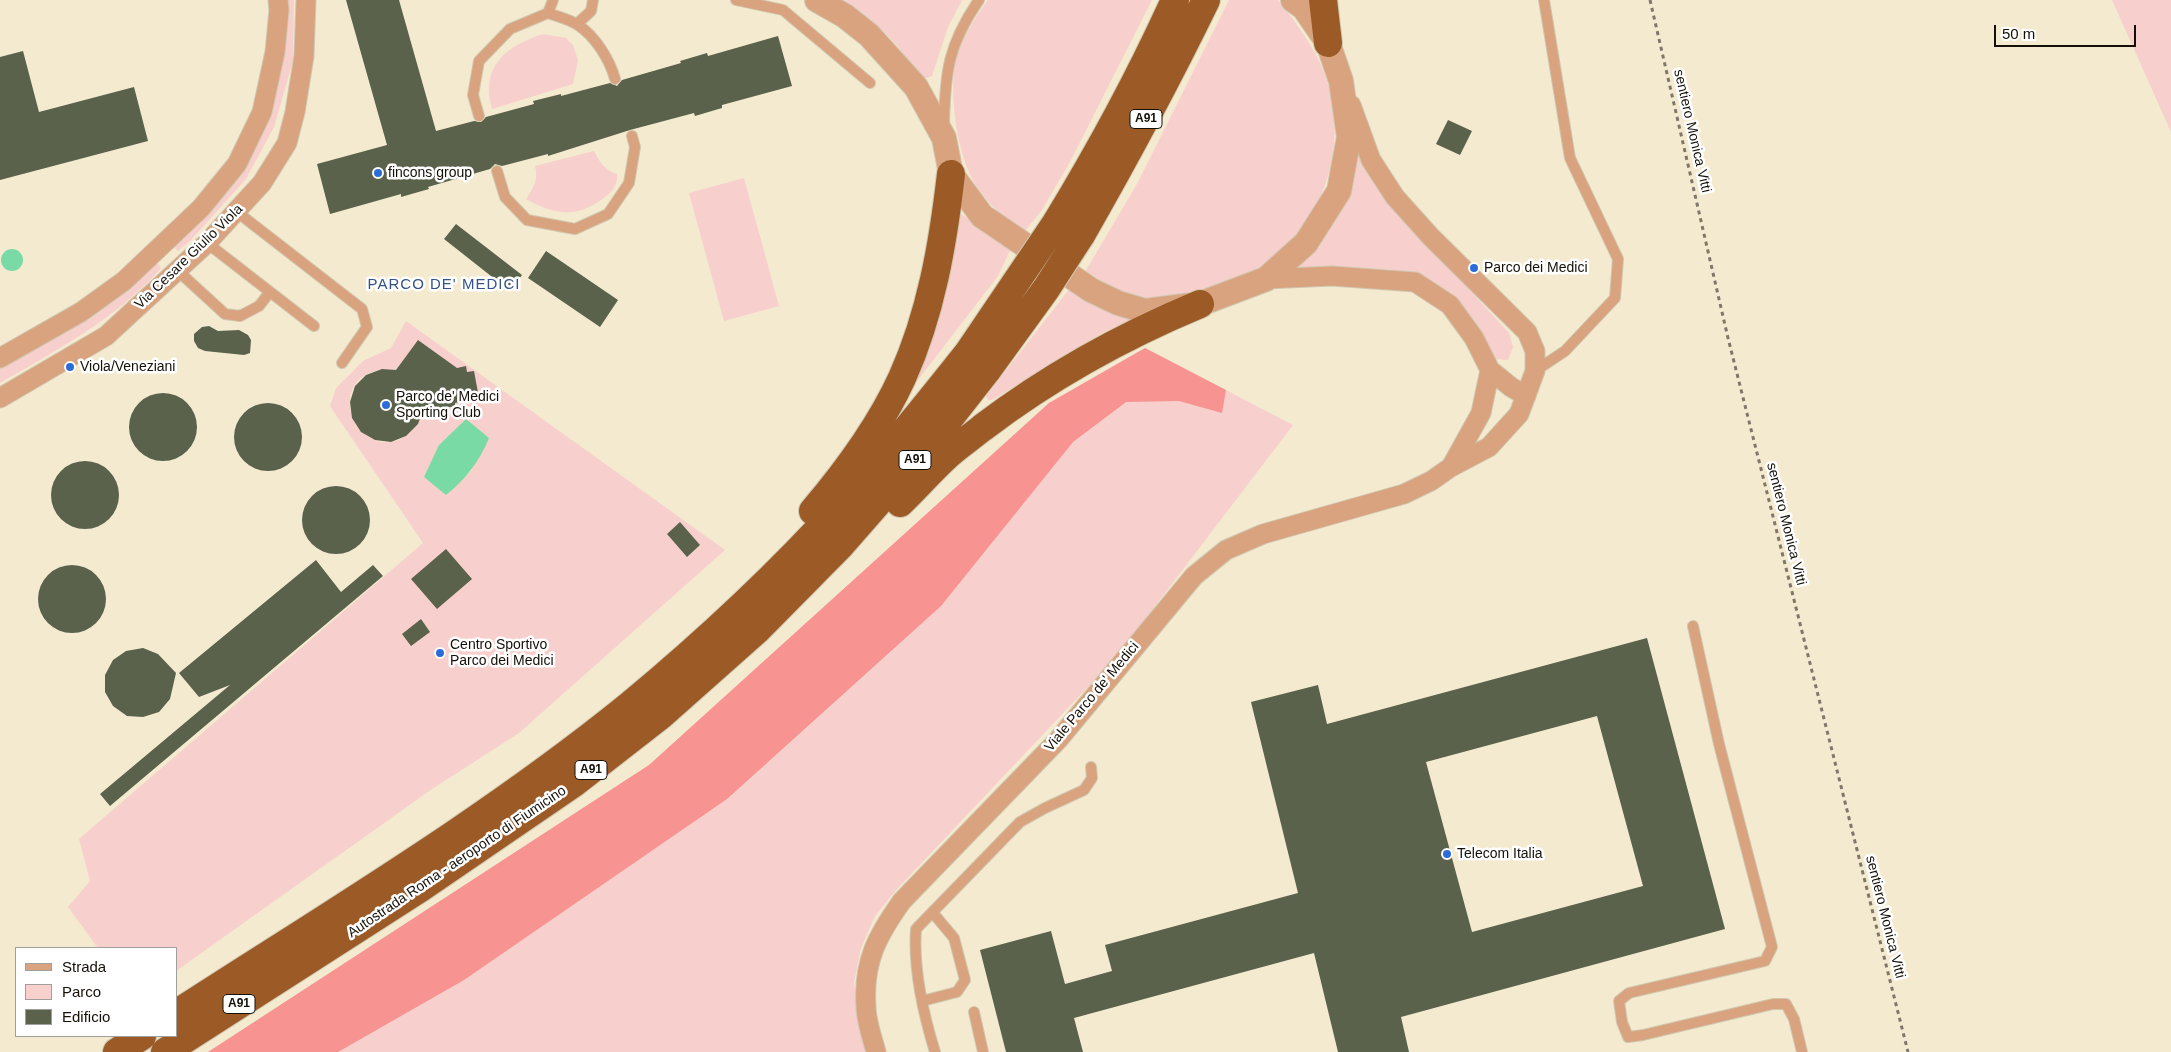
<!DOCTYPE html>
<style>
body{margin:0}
#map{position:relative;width:2171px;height:1052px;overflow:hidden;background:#f4ead0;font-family:Arial,sans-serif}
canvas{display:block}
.legend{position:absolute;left:15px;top:947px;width:162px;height:90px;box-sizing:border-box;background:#fff;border:1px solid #a19f9c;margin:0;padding:6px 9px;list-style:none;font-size:15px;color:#141008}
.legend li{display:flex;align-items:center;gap:10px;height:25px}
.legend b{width:25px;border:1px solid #a19f9c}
.scale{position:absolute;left:1994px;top:25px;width:142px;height:22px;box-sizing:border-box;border:2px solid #141008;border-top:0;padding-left:6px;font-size:15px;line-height:18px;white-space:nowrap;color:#141008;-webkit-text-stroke:4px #fff;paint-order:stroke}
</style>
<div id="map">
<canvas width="2171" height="1052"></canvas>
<ul class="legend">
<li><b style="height:6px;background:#d8a37e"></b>Strada</li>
<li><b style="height:14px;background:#f7cfcc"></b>Parco</li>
<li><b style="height:14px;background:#5a624c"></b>Edificio</li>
</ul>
<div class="scale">50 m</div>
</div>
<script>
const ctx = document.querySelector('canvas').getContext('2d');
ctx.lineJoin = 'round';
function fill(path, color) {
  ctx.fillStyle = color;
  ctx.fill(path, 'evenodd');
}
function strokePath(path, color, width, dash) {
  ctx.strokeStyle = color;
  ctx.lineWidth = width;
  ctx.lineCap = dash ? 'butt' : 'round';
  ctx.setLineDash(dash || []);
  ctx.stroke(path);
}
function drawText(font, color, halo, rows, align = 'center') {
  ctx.font = font + ' Arial,sans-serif';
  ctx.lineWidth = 5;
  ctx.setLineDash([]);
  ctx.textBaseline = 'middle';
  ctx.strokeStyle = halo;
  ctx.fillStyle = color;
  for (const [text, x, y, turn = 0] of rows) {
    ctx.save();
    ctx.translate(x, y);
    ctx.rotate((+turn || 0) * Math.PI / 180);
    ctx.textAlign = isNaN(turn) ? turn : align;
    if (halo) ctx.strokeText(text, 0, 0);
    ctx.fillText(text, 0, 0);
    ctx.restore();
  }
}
fill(new Path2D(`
 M 281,0 L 294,0 L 293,61 L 274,127 L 246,179 L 191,240 L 178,251 L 171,244 L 241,168 Z
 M 843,0 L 962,0 L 948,27 L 932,76 C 928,78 925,79 921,77 C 913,73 908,59 902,52 C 887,32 865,13 843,0 Z
 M 988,0 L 1152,0 L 1071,160 L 1042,210 L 1024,232 C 1006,220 989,205 977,187 C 958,159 949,98 955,65 C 960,41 974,19 988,0 Z
 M 1229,0 L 1278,0 C 1297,24 1320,54 1328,84 C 1354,173 1301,267 1211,290 C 1194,294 1154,302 1137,297 C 1119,291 1102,280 1085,272 L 1137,184 Z
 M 2112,0 L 2171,0 L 2171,132 Z
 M 543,34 L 566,38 L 573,45 L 578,60 L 573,84 L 492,109 C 480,66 506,46 543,34 Z
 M 1358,150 L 1388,200 L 1509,333 L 1513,347 L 1508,360 L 1497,359 L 1486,350 L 1417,278 L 1388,269 L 1297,267 L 1319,247 L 1338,215 Z
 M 594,151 C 599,161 605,171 617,174 C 618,184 613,191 605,197 C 577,219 555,215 526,199 C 533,189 539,179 535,166 Z
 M 744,178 L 779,306 L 724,321 L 689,193 Z
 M 961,214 L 1012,246 L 998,276 L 901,402 L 939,300 Z
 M 156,261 L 161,268 C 117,318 57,350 0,383 L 0,368 L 55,337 Z
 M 1074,283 L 1138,317 L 1104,332 L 992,400 L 988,400 L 986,396 Z
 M 406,321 L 725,550 L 519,733 L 432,789 L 176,971 L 176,948 L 98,948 L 68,907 L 90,881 L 79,839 L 423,543 L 330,406 L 336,388 L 363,361 L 391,348 ZM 418,340 L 443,358 L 425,383 L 400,365 ZM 382,369 L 398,371 L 418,424 C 414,427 411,432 407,435 C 368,464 325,398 367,374 C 371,372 377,371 382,369 ZM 466,419 L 472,470 L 446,495 L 439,445 Z
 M 1145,348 L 1293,425 L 1117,656 L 898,888 L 875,916 L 861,948 L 854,983 L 867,1052 L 208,1052 L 649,765 L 1049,403 Z`), '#f7cfcc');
fill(new Path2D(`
 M 1145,348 L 1226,390 L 1222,413 L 1179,401 L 1126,402 L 1073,442 L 941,606 L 727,799 L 464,980 L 338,1052 L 208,1052 L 649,765 L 1049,403 Z`), '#f79491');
fill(new Path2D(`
 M1 260a11 11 0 1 1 22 0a11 11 0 1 1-22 0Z
 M 466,419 L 489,438 C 479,462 466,479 446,495 L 424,477 L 439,445 Z`), '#7adaa5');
fill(new Path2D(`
 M 346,0 L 399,0 L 436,131 L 474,121 L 481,122 L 486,117 L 534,104 L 533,101 L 561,94 L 561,96 L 610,83 L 617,86 L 622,80 L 681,63 L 680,61 L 707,53 L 708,56 L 778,36 L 792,86 L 722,105 L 722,108 L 695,116 L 694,113 L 630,130 L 548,156 L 548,154 L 502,166 L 495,164 L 490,169 L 428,187 L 429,189 L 401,197 L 401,194 L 330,214 L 317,164 L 387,145 Z
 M 23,51 L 39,112 L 134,87 L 148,141 L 0,180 L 0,57 Z
 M 1448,120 L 1472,131 L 1460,155 L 1436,144 Z
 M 456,224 L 522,275 L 510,291 L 444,239 Z
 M 546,251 L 618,300 L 600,327 L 528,278 Z
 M 209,326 L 218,331 L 239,330 L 248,335 L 251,340 L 250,353 L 244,355 L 205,351 L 198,348 L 194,341 L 194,334 L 202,327 Z
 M 418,340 L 457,368 L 466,366 L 467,372 L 474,371 L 479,398 L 455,403 L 455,406 L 422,413 L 418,424 L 406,436 L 391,442 L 375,440 L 361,432 L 352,418 L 350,402 L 355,386 L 366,375 L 382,369 L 396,370 Z
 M129 427a34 34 0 1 1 68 0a34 34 0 1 1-68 0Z
 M234 437a34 34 0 1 1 68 0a34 34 0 1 1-68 0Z
 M51 495a34 34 0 1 1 68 0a34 34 0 1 1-68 0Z
 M302 520a34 34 0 1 1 68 0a34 34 0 1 1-68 0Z
 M 680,522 L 700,545 L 687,557 L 667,534 Z
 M 446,549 L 472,579 L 437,609 L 411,579 Z
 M 316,560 L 341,592 L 373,565 L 383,576 L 110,806 L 100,794 L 230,685 L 199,697 L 179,673 Z
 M38 599a34 34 0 1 1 68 0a34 34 0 1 1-68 0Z
 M 421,619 L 430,632 L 411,646 L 402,634 Z
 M 1647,638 L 1725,929 L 1401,1017 L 1409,1052 L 1338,1052 L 1314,953 L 1074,1018 L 1083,1052 L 1006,1052 L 980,950 L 1051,931 L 1065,984 L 1112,971 L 1105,945 L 1298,893 L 1251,702 L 1318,685 L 1327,724 ZM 1597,716 L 1643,886 L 1472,932 L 1426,762 Z
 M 143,648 L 158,654 L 176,673 L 170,699 L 159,712 L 143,717 L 127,716 L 113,706 L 105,692 L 105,675 L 113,660 L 126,651 Z`), '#5a624c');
const service = new Path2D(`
 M 736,0 L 783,10 L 870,83
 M 548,13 L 553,0
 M 577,24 L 591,11 L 593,0
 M 479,116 L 473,95 L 479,61 L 510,29 L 548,13 C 558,17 569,19 578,25 C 595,36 610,60 615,79
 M 944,126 C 945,72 948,45 979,0
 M 497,171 L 505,197 L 527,220 L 575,229 L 608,214 L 629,183 L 635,147 L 632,136
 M 237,212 L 362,309 L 367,327 L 342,363
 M 207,243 L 314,326
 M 178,271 L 225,314 L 240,316 L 259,306 L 270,292
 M 1535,371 L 1565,351 L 1615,298 L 1618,259 L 1570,158 L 1544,0
 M 1693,626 L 1719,744 L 1772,947 L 1765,961 L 1629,993 L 1619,1001 L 1622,1022 L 1628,1037 L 1643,1035 L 1773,1004 L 1786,1004 L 1794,1019 L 1802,1052
 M 922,1001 L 957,992 L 965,980 L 954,938 L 933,913
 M 974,1012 L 983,1052
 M 935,1052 C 923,1013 913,970 916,929 L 1020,822 L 1045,808 L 1084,790 L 1092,778 L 1091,767`);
const minor = new Path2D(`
 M 1266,279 L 1332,276 L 1415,282 L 1450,305 L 1474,338 L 1490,370 L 1481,413 L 1451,467
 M 0,358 L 81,312 L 124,281 L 201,208 L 237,164 L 262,112 L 275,52 L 279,10 L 278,0
 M 1490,370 L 1511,387 L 1526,396
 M 0,398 L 106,336 L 207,243 L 262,183 L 287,143 L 295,112 L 304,56 L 306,0
 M 876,1052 C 872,1037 866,1021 866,1006 C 863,962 877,936 902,901 L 1058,740 L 1194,576 L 1226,550 L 1263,534 L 1404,494 L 1431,481 L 1451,467 L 1489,447 L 1519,414 L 1535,371 L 1535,351 L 1527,332 L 1431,237 L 1395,197 L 1371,160 L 1351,105`);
const tertiary = new Path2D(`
 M 817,0 L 845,16 L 869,35 L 916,87 L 944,138 L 951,174 L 982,216 L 1091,290 L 1118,303 L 1145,311 L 1200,304 L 1266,279 L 1306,243 L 1339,191 L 1349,137 L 1341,81 L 1328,43 L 1304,8 L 1293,0`);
const motorway = new Path2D(`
 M 1323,0 L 1328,43
 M 1056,223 C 1100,151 1140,77 1175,0
 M 1081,235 C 1125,158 1167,80 1206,0
 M 900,503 C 917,487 932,469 949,454 C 959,445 971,437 982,428 C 1049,377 1123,336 1200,304
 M 813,511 C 847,471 880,426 902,378 C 931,314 943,244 951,174
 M 176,1014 C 329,915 487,821 629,706 C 705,643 778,575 844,502 C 888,454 928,403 968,353
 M 117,1052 L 142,1036
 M 165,1052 L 419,889 L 574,783 L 660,716 L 758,629 L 839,547 L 930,443 L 988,369`);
strokePath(service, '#d0c7b0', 12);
strokePath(minor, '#d0c7b0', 21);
strokePath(tertiary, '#d0c7b0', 26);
strokePath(motorway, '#d0c7b0', 30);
strokePath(new Path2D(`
 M 1650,0 L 1728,338 L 1908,1052`), '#7f7868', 3, [4, 4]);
strokePath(service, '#d8a37e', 10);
strokePath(minor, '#d8a37e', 19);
strokePath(tertiary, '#d8a37e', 24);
strokePath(motorway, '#9b5a26', 28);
const motorwayBridge = new Path2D(`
 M 968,353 L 1056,223
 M 988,369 L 1046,289 L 1081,235`);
strokePath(motorwayBridge, '#d0c7b0', 30, []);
strokePath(motorwayBridge, '#9b5a26', 28);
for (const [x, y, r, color] of [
 [378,173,5,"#2c6cd9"],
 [1474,268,5,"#2c6cd9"],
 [70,367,5,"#2c6cd9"],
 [386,405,5,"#2c6cd9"],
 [440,653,5,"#2c6cd9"],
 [1447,854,5,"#2c6cd9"]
]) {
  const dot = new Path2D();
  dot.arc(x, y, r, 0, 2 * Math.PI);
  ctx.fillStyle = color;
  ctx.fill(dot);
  strokePath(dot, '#fff', 2);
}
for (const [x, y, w] of [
 [1146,119,32],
 [915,460,32],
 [591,770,32],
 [239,1004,32]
]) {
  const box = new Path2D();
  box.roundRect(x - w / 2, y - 9.5, w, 19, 4);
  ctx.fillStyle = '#fff';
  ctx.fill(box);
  strokePath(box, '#141008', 1);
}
drawText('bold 12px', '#141008', null, [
 ["A91",1146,119],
 ["A91",915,460],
 ["A91",591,770],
 ["A91",239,1004]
]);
drawText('14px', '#141008', '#fff', [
 ["sentiero Monica Vitti",1692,131,77],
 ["Via Cesare Giulio Viola",189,257,-44],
 ["sentiero Monica Vitti",1786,524,76],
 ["Viale Parco de' Medici",1092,697,-50],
 ["Autostrada Roma - aeroporto di Fiumicino",457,862,-34],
 ["sentiero Monica Vitti",1885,917,76]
]);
drawText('14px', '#141008', '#fff', [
 ["fincons group",388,173],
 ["Parco dei Medici",1484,268],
 ["Viola/Veneziani",80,367],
 ["Parco de' Medici",396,397],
 ["Sporting Club",396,413],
 ["Centro Sportivo",450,645],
 ["Parco dei Medici",450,661],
 ["Telecom Italia",1457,854]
], 'left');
ctx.letterSpacing = '1px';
drawText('15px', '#32538b', '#fff', [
 ["PARCO DE' MEDICI",444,285]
]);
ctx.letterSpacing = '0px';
</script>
